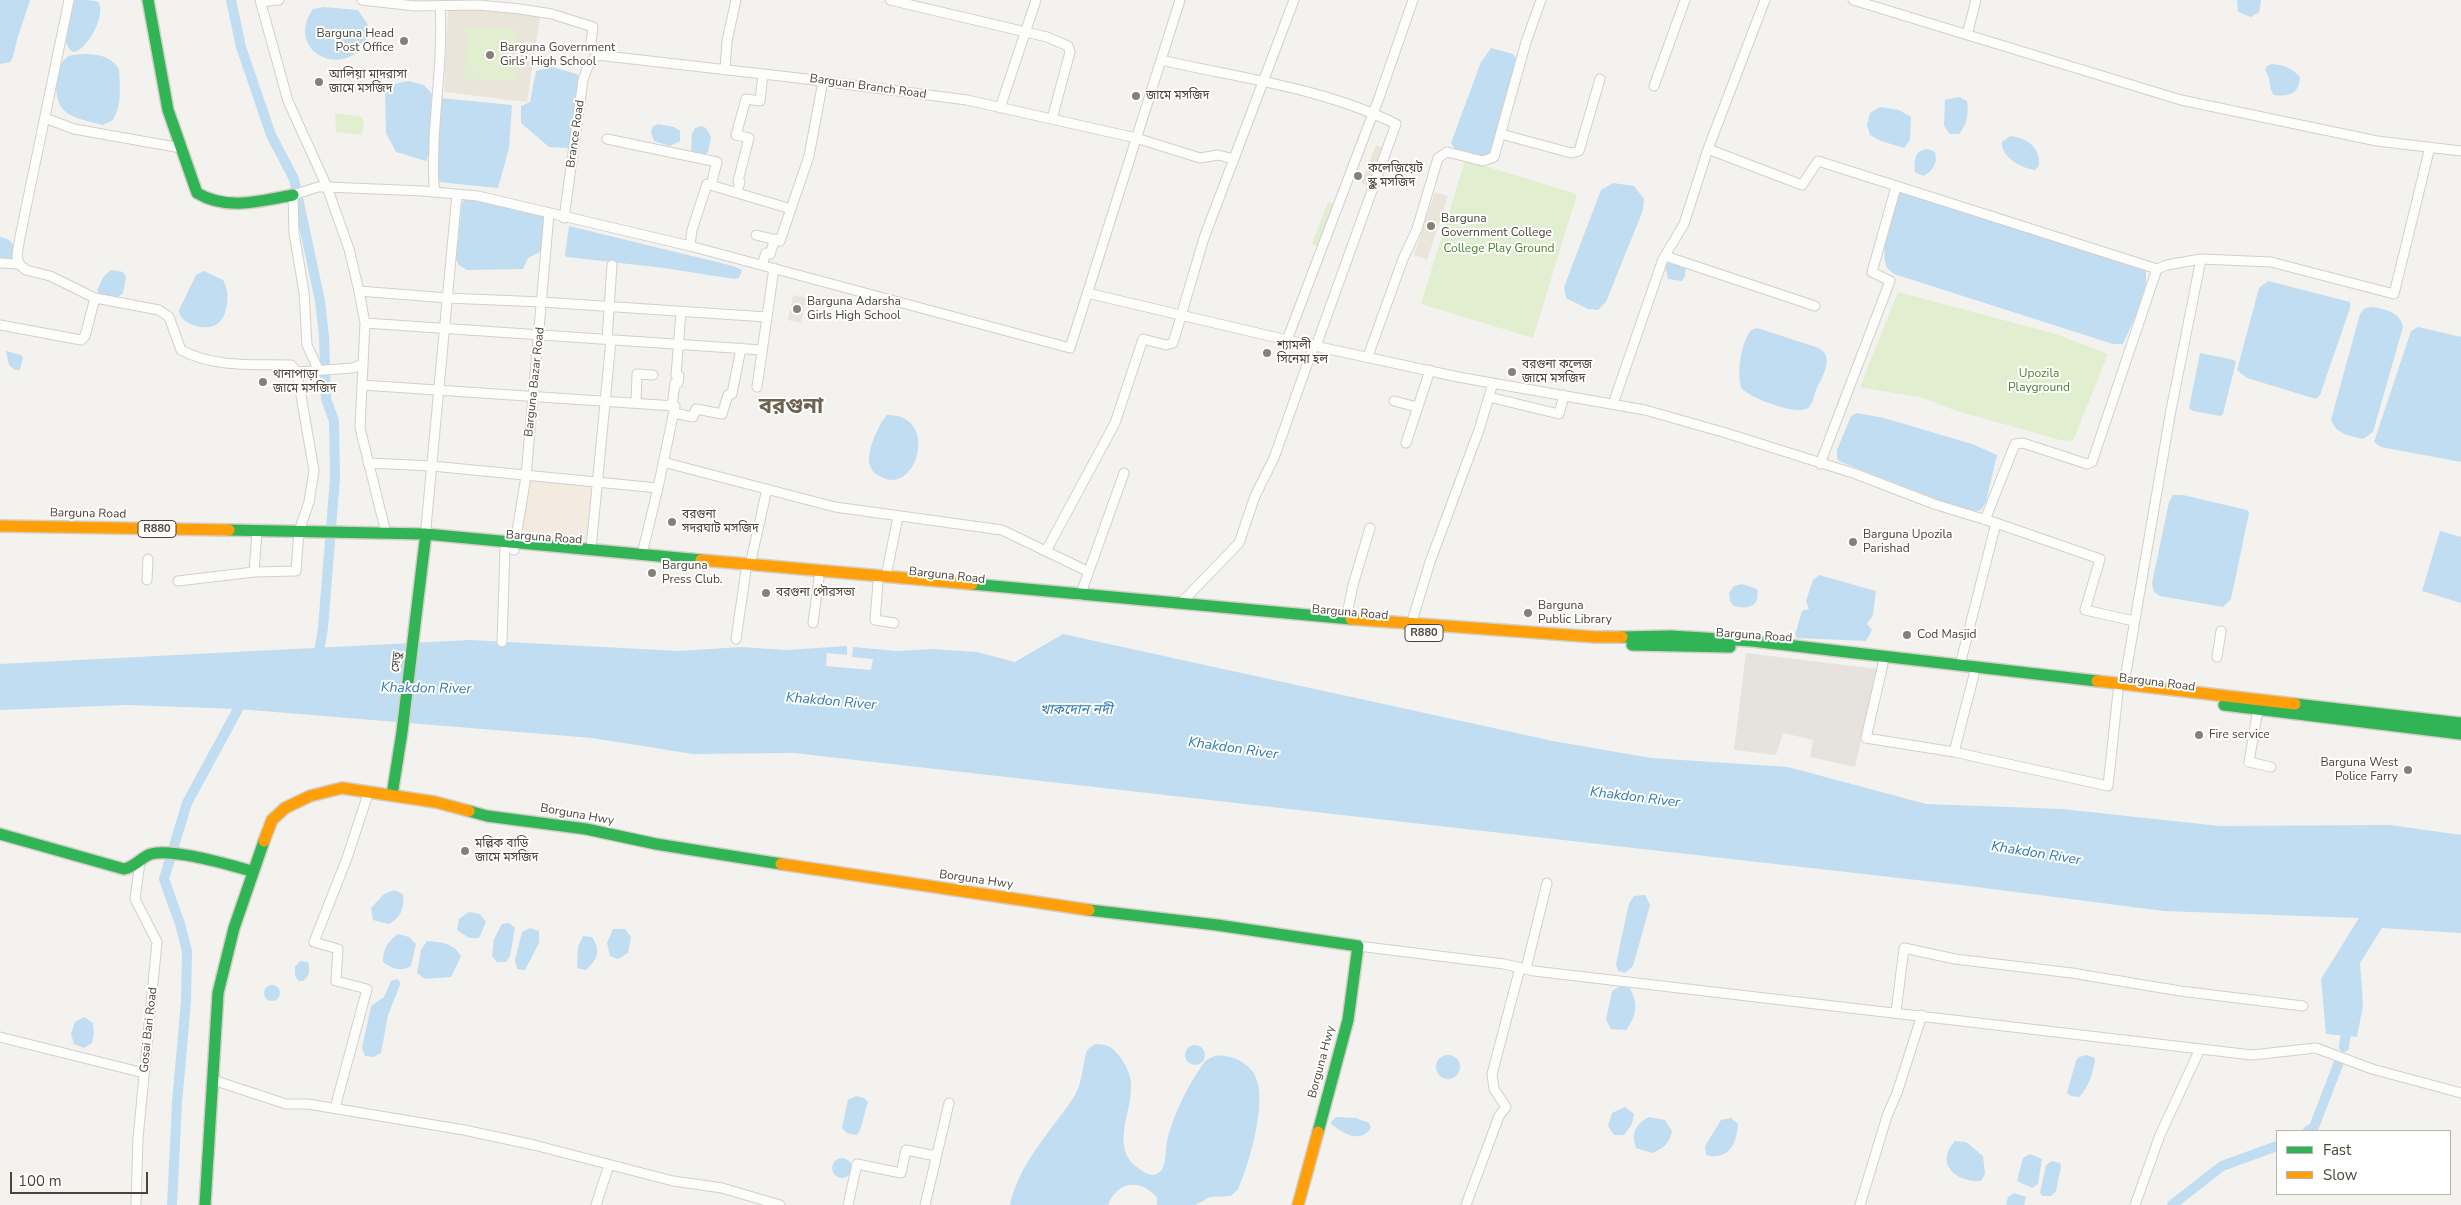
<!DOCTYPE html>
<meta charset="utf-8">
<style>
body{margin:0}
#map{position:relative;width:2461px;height:1205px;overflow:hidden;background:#f4f2ee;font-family:"Nunito Sans",sans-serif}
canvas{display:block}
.legend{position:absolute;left:2276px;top:1130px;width:175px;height:65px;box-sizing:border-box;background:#fff;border:1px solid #b7b4b0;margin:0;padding:6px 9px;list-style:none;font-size:15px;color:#4b4439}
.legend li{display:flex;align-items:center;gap:10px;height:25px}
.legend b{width:25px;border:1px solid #b7b4b0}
.scale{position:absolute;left:10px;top:1172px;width:138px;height:22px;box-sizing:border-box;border:2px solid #4b4439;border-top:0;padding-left:6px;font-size:15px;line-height:18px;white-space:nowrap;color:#4b4439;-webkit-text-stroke:4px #fff;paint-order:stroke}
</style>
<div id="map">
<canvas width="2461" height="1205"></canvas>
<ul class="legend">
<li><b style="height:6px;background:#30b455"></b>Fast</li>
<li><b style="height:6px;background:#ff9f0a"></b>Slow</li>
</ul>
<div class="scale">100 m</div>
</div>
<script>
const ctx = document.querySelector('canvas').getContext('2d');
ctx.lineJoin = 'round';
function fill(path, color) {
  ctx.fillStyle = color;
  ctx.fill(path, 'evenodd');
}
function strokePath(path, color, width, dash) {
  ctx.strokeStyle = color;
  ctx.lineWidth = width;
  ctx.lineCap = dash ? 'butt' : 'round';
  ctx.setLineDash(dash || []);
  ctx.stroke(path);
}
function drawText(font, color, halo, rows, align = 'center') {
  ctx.font = font + ' "Nunito Sans","Noto Sans Bengali",sans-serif';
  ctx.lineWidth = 4;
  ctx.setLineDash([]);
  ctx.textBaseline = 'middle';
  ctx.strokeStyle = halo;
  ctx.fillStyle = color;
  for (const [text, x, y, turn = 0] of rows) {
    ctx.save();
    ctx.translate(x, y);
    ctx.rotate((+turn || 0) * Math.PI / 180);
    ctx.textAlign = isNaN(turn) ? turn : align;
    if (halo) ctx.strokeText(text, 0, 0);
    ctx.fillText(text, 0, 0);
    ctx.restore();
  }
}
fill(new Path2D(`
 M 527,477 L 596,482 L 589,556 L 515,549 Z`), '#f3ebdf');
fill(new Path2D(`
 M 1746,653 L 1877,669 L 1855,767 L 1810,757 L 1813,740 L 1783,733 L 1776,755 L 1734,750 Z`), '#e6e2de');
fill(new Path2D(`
 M 448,9 L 541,11 L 527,102 L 444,92 Z
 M 1376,145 L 1388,150 L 1374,188 L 1361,183 Z
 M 1435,192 L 1448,196 L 1427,260 L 1414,255 Z
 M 793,295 L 806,298 L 801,323 L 788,320 Z`), '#eae5da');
fill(new Path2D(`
 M 467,28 L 517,29 L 514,82 L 465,78 Z
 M 335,113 L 362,117 L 364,123 L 362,135 L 336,132 Z
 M 1465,160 L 1577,194 L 1533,338 L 1421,304 Z
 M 1328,202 L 1336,206 L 1320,247 L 1312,244 Z
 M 1898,292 L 2056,334 L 2108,354 L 2073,441 L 2060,440 L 1954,410 L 1923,398 L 1860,387 Z`), '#e1eecf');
fill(new Path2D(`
 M 0,0 L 30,0 L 17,40 L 13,57 L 10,62 L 0,64 Z
 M 75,0 C 81,0 95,0 98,2 C 107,13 87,52 73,52 C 58,43 68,12 75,0 Z
 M 2237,0 L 2261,0 L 2259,12 L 2251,17 L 2238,12 Z
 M 324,7 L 358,10 L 368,25 C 367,31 367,39 364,44 C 341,79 284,50 313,9 Z
 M 1491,48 L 1513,54 L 1517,60 L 1493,153 L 1488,158 L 1456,151 L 1451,143 L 1481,62 Z
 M 81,54 C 96,54 110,55 119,69 C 120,88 122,103 113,120 L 103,125 C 91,122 75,119 66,112 C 52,102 54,68 66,58 C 70,54 76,55 81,54 Z
 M 2272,64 C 2284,65 2292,68 2300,77 C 2299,94 2289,97 2274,95 C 2268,88 2272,80 2265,70 L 2267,66 Z
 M 552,67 L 577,74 L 580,78 L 575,117 L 569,148 L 549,147 L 521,123 L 521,106 L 530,102 L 536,71 Z
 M 409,81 L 424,85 L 432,94 L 429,153 L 426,161 L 396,152 L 386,133 L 385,92 L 394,84 Z
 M 1959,97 L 1967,101 C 1969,113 1967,125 1959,134 L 1950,134 L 1944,126 L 1945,100 Z
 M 440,98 L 512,105 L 509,148 L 498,188 L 438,182 Z
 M 1880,107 L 1899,110 L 1911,117 L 1910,140 L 1904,148 L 1881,141 L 1870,135 L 1867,125 L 1870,113 Z
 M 658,124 L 674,127 L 680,131 L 680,141 L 670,146 L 654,141 L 651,132 L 653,126 Z
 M 701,126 L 706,128 L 711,137 L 708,152 L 703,157 L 691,151 L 692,134 L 695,128 Z
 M 2010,136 C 2027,138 2041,147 2039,166 L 2035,170 C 2021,168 2001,157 2002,142 Z
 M 1928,149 L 1935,152 C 1938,163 1933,171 1923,176 L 1915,172 C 1914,160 1914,150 1928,149 Z
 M 1613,183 L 1634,186 L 1644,199 L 1643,210 L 1606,302 L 1598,310 L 1588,309 L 1566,298 L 1564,287 L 1601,190 Z
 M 1903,191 L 2141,267 L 2146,272 L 2146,284 L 2136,315 L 2123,344 L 2113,344 L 1894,274 C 1891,271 1887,269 1886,265 C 1881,251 1889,198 1903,191 Z
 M 465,198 L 472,198 L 543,214 L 545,218 L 542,251 L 528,258 L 523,269 L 467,270 L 459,265 L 456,260 L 462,203 Z
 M 569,226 L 733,266 L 742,270 L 739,278 L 734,279 L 664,268 L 567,257 L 565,255 Z
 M 0,237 C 13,239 15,246 14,258 L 9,265 L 0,265 Z
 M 1671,260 L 1686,264 L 1685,276 L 1682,281 L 1668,279 L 1665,265 L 1666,261 Z
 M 111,270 L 123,272 L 126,277 L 123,293 L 117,298 L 100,295 L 97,290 L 104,276 Z
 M 204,271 L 223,280 C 231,292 229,324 210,327 C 199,329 179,322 179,310 L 196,275 Z
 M 2268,281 L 2350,302 L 2350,308 L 2320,395 L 2316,399 L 2247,378 L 2237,370 L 2259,288 Z
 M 2373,307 C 2385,309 2401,313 2403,327 L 2373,432 L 2363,439 C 2350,436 2336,434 2331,420 L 2360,314 L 2365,308 Z
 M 2418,327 L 2461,337 L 2461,462 L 2381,447 L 2374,442 L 2411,331 Z
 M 1757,328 L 1816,347 C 1837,355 1822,377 1816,390 C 1814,396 1813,404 1808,408 C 1795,416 1752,398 1742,389 C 1736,374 1741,343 1751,330 Z
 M 6,351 L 21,355 L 23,358 L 20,370 L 15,370 L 9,365 Z
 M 2200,353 L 2234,360 L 2236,362 L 2223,414 L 2220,416 L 2193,411 L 2189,408 Z
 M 1857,413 L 1884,418 L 1972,444 L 1997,455 L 1986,502 L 1981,510 L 1973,512 L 1947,503 L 1841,462 L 1837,459 L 1837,450 L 1851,416 Z
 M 887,415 C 938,414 919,489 886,479 C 881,477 873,474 871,468 C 864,456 878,425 887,415 Z
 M 2173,495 L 2183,495 L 2247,510 L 2249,513 L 2231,599 L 2223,607 L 2160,596 L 2154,592 L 2152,583 L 2169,502 Z
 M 2440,531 L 2461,537 L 2461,603 L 2422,591 Z
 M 1819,575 L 1876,591 L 1873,615 L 1867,624 L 1872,630 L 1866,641 L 1797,638 L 1795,635 L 1802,611 L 1809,609 L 1806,601 L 1813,580 Z
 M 1742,584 L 1757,589 C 1761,606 1748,610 1734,606 L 1730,601 L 1729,593 L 1734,586 Z
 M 1063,634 L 1553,741 L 1651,758 L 1788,767 L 1926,804 L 2062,809 L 2220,826 L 2390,825 L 2461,835 L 2461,933 L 2382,928 L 2360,963 L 2363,1005 L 2357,1037 L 2326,1034 L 2321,979 L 2359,918 L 2164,911 L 1961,885 L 794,753 L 693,754 L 592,738 L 238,709 L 126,705 L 0,710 L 0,664 L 470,640 L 679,651 L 741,647 L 786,650 L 847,646 L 847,655 L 827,653 L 826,666 L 871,670 L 873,659 L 852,657 L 853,647 L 897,651 L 933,649 L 977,652 L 1015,662 Z
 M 394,890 L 403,894 C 405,908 401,917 389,924 L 373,920 L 371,908 L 384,894 Z
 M 1645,895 L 1650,905 L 1633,966 L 1625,973 L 1618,971 L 1616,964 L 1629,903 L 1634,896 Z
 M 469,912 L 480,914 L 486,922 L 479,938 L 469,938 L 457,930 L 459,919 Z
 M 509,923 L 515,928 L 510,956 L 506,962 L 497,962 L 492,956 L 494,939 L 502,924 Z
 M 530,928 L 539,931 L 539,943 L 525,970 L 517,969 L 515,960 L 522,932 Z
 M 613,929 L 625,929 L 631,937 L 628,953 L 618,959 L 610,956 L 607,943 Z
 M 398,934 L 409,937 L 416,944 L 411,966 C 400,972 393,969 383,962 C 383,949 387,942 398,934 Z
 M 583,936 L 592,937 C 601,951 598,959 586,970 L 577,968 L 578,947 Z
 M 427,941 C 441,942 453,943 461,956 L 451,977 L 425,979 L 417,973 L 421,950 Z
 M 300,961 L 308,962 C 310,969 310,976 303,981 L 299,981 L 295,976 L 295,967 Z
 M 397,979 L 400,982 L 400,985 L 388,1015 L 381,1053 L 373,1057 L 365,1056 L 362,1048 L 371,1006 L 384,997 L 391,981 Z
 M264 993a8 8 0 1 1 16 0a8 8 0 1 1-16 0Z
 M 1620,986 L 1630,988 C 1638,1004 1637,1016 1626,1030 L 1611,1029 L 1606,1020 L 1612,991 Z
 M 84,1017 L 93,1023 L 94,1034 L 92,1043 L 84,1048 L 74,1044 L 71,1034 L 75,1022 Z
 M 1095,1044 C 1107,1044 1113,1047 1120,1057 C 1127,1066 1132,1078 1131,1089 C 1130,1116 1111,1149 1138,1168 C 1144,1172 1148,1175 1155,1175 L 1162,1170 C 1167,1159 1165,1148 1168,1136 C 1175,1112 1188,1085 1203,1064 C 1210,1055 1220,1054 1230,1057 C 1241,1060 1252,1067 1256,1078 C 1267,1104 1249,1164 1238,1189 L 1231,1196 L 1210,1197 L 1195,1205 L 1157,1205 L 1157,1198 C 1141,1178 1117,1181 1108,1205 L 1010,1205 C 1019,1162 1052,1131 1075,1095 C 1083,1081 1082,1065 1087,1050 Z
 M1185 1055a10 10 0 1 1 20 0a10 10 0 1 1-20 0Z
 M1436 1067a12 12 0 1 1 24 0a12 12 0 1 1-24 0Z
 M 2087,1055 L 2095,1058 C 2094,1071 2088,1089 2079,1097 L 2071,1096 L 2067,1093 L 2076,1061 L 2079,1057 Z
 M 856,1096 L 864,1098 L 868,1102 L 860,1130 L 857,1135 L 847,1133 L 842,1128 L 848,1100 Z
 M 1625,1107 L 1634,1114 L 1632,1124 L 1624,1135 L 1614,1135 L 1608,1126 L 1612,1113 Z
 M 1336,1117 L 1356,1118 L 1369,1123 L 1371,1128 C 1360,1144 1343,1134 1330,1123 Z
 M 1649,1117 L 1665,1120 L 1672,1131 C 1669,1144 1664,1148 1652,1153 L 1636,1148 C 1631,1132 1636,1124 1649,1117 Z
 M 1731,1118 L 1738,1124 C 1737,1144 1728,1161 1706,1155 L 1705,1146 L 1721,1120 Z
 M 1955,1141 L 1966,1142 L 1983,1156 L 1985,1174 L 1981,1181 C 1956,1183 1934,1163 1955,1141 Z
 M 2030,1154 L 2042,1159 L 2038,1184 L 2032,1188 L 2017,1181 L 2023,1158 Z
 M832 1168a10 10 0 1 1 20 0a10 10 0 1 1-20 0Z
 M 2052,1161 L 2060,1163 L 2061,1167 L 2056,1191 L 2051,1196 L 2042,1196 L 2040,1193 L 2046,1165 Z
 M 2014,1193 L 2026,1197 L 2024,1205 L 2006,1205 L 2008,1197 Z`), '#c0ddf1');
strokePath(new Path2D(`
 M 231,0 L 241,47 L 271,135 L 294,179 L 320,301 L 324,336 L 326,399 L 334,421 L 335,478 L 323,628 L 318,659
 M 2344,1047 L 2347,1024
 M 2308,1131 L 2314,1127 L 2339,1062
 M 172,1205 L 177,1103 L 186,1001 L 187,951 L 180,924 L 164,879 L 187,803 L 238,709
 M 2172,1205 L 2222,1166 L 2277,1146`), '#c0ddf1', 10);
const street = new Path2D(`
 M 69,0 L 20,237 L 17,256 L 19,264 L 26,270 L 50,276 L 95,298 L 159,310 L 169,317 L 181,350 C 214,368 254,364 291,365 L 297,372 L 314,471 L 309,502 L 299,531 L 296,571 L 254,572
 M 260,0 L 288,101 L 327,187 L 349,249 L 359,291 L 365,323 L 360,428 L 386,533
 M 362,0 L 415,6 L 479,5 L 520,9 L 552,14 L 593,27 L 591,42 L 597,55
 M 890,0 L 1047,37 L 1068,46 L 1070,52 L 1052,119
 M 1853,0 L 2181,100 L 2377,141 L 2461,151
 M 261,2 L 279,0
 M 1967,35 L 1976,0
 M 597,55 L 798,78 L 967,100 L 1136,138 L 1200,158 L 1218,155 L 1234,159
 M 1161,60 C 1239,78 1324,88 1396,124 L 1316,346
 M 725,70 L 727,41 L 736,0
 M 1654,86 L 1685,0
 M 1000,108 L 1036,0
 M 45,118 L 74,129 L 181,148
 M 1501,134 L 1571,153 L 1579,151 L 1600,79
 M 607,139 L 717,162 L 711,185
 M 1708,149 L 1802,185 L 1818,161 L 2157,269
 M 435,192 C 432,175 434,159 434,142 C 436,96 443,52 440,6
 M 737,192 L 740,182 L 738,181 L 749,138 L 736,135 L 746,99 L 760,101 L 763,74
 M 564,218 L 583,80 L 588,66 L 597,55
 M 756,235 L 780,241 L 809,156 L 823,81
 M 690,246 L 692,230 L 707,184 L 791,209
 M 1665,256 L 1815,306
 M 0,263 L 19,264
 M 762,265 L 766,253 L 770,254 L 775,239
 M 359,291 L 447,298 L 542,302 L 766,317
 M 1087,293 L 1287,340 L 1458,377 L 1645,410 L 1726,433 L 1856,474 L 1934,504 L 1996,523 L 1960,665
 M 365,323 L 762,350
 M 0,325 L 81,340 L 85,336 L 95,298
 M 607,340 L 612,265
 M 1287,340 L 1380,95 L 1413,0
 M 1368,356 L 1403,259 L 1417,229 L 1438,158 L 1447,152 L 1483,161 L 1494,157 L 1526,42 L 1541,0
 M 318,369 L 307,345 L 304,292 L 294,233 L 293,195 L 318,187 L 327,187 L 423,191 L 478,196 L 690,246 L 1070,348 L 1180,0
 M 297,372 L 353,368 L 363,364
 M 362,385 L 675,406 L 658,488 L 642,554
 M 757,387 L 774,268
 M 1489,397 L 1559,414 L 1564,395
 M 1394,401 L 1417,407
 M 636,403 L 637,374 L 653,375
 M 1613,404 L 1663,259 L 1684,224 L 1708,149 L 1765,0
 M 672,406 L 675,383 L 678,383 L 679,376 L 676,375 L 681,312
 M 674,413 L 693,417 L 696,409 L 722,414 L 728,395 L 732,394 L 741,348
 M 1406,443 L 1430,370
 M 663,462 L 835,507 L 1002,530 L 1087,571
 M 368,463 L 432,466 L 658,488
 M 1820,464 L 1890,281 L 1872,272 L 1896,187
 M 1985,520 L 2015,444 L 2023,443 L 2087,464 L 2092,462 L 2157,269 L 2167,265 L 2201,259 L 2271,262 L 2394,294 L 2430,147
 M 1996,523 L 2100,559 L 2085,610 L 2134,621
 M 425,538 L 457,194
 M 591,549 L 611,340
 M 514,550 L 526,476 L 549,214
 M 1046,551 L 1115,423 L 1143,339 L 1166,345 L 1173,343 L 1204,238 L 1294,0
 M 750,565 L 767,489
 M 886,576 L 898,517
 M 147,580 L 148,559
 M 178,581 L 254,572 L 257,531
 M 878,583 L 875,620 L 894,623
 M 1080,596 L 1124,473
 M 1181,603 L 1239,543 L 1255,496 L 1274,458 L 1314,345
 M 1346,619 L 1353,585 L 1370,528
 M 813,623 L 819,578
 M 1411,625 L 1430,562 L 1479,430 L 1493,383
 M 736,639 L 746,570
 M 502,642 L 505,549
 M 2217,657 L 2221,631
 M 1883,664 L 1866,738 L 1954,752
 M 1974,675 L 1954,752 L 2108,786 L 2118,692
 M 2124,684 L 2171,410 L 2201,259
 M 2258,709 L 2249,762 L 2271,767
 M 1358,946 L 1504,964 L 1534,971 L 2252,1055 L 2316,1048 L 2372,1069 L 2461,1093
 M 1526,969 L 1547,883
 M 1896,1012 L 1904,948 L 1955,959 L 2072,973 L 2180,991 L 2303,1006
 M 0,1037 L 144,1073
 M 213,1080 L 286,1104 L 308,1104 L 464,1130 L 534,1145 L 673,1181 L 722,1188 L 780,1205
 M 335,1108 L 367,989 L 336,981 L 338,949 L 314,942 L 347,858 L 369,791
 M 136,1205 L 138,1138 L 157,942 L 135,899 L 140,862
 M 596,1205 L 609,1165
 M 848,1205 L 857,1164 L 901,1173 L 906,1150 L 936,1156
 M 925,1205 L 949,1103
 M 1466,1205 L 1499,1116 L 1506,1107 L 1494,1089 L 1492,1074 L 1520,968
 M 1860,1205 L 1887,1116 L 1897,1093 L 1922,1015
 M 2135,1205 L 2160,1135 L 2200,1049`);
const fast = new Path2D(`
 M 148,0 L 168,110 L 197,193 C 227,211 261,201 293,195
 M 229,530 L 425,534 L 701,560
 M 972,584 L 1351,619
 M 1622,637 L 1671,636 L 1752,641 L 2097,681
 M 1632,645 L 1730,647
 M 2295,704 L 2461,723
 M 2224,705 L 2461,734
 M 392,795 L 402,732 L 425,541
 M 469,811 L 487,816 L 586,829 L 656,844 L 781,864
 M 0,834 L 124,869 C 137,866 141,857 151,854 C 173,848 229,865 252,871
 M 1089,910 L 1217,925 L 1358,946 L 1348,1020 L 1318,1132
 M 205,1205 L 218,993 L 234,928 L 264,841`);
const slow = new Path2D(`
 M 0,526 L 229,530
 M 701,560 L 972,584
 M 1351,619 L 1595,637 L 1622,637
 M 2097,681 L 2295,704
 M 264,841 L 272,820 L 285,808 L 310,796 L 342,788 L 435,802 L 469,811
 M 781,864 L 1089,910
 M 1298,1205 L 1318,1132`);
strokePath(street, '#d2d0cb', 11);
strokePath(fast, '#d3cfc5', 14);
strokePath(slow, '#d3cfc5', 14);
strokePath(street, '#fdfdfc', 9);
strokePath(fast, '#30b455', 11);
strokePath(slow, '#ff9f0a', 11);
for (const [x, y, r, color] of [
 [404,41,5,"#868178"],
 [490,55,5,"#868178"],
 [319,82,5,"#868178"],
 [1136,96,5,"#868178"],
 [1358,176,5,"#868178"],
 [1431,226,5,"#868178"],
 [797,309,5,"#868178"],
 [1267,353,5,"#868178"],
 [1512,372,5,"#868178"],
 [263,382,5,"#868178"],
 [672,522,5,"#868178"],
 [1853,542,5,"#868178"],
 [652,573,5,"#868178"],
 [766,593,5,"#868178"],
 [1528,613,5,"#868178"],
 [1907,635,5,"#868178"],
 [2199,735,5,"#868178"],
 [2408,770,5,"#868178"],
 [465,851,5,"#868178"]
]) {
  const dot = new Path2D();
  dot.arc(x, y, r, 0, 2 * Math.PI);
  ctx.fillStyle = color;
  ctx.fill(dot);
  strokePath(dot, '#fff', 2);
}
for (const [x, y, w] of [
 [157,529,38],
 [1424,633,38]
]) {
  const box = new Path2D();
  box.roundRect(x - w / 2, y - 8.5, w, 17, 4);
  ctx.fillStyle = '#fff';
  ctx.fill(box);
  strokePath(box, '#4b4439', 1);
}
drawText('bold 11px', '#4b4439', null, [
 ["R880",157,529],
 ["R880",1424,633]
]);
drawText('12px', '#4b4439', '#fff', [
 ["Barguna Head",394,34,"right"],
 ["Post Office",394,48,"right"],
 ["Barguna Government",500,48],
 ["Girls' High School",500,62],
 ["আলিয়া মাদরাসা",329,75],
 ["জামে মসজিদ",329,89],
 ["জামে মসজিদ",1146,96],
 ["কলেজিয়েট",1368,169],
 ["স্কুল মসজিদ",1368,183],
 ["Barguna",1441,219],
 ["Government College",1441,233],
 ["Barguna Adarsha",807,302],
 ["Girls High School",807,316],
 ["শ্যামলী",1277,346],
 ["সিনেমা হল",1277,360],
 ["বরগুনা কলেজ",1522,365],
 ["জামে মসজিদ",1522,379],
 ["থানাপাড়া",273,375],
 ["জামে মসজিদ",273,389],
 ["বরগুনা",682,515],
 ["সদরঘাট মসজিদ",682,529],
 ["Barguna Upozila",1863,535],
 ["Parishad",1863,549],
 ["Barguna",662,566],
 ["Press Club.",662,580],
 ["বরগুনা পৌরসভা",776,593],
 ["Barguna",1538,606],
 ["Public Library",1538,620],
 ["Cod Masjid",1917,635],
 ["Fire service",2209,735],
 ["Barguna West",2398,763,"right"],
 ["Police Farry",2398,777,"right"],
 ["মল্লিক বাড়ি",475,844],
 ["জামে মসজিদ",475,858]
], 'left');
drawText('12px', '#4b4439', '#fff', [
 ["Barguan Branch Road",868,87,8],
 ["Brance Road",576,134,-82],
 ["Barguna Bazar Road",535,382,-84],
 ["Barguna Road",88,514,1],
 ["Barguna Road",544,538,4],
 ["Barguna Road",947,576,6],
 ["Barguna Road",1350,613,5],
 ["Barguna Road",1754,636,4],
 ["সেতু",397,662,-83],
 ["Barguna Road",2157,683,7],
 ["Borguna Hwy",577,815,10],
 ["Borguna Hwy",976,880,8],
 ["Gosai Bari Road",149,1030,-84],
 ["Borguna Hwy",1322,1062,-75]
]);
drawText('12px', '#4a7f2a', '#fff', [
 ["College Play Ground",1499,249],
 ["Upozila",2039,374],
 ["Playground",2039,388]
]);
drawText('italic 14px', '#2e7ab2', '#fff', [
 ["Khakdon River",426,689,1],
 ["Khakdon River",831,702,5],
 ["খাকদোন নদী",1076,711],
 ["Khakdon River",1233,749,8],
 ["Khakdon River",1635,798,7],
 ["Khakdon River",2036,854,9]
]);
drawText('bold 22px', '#6e6250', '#fff', [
 ["বরগুনা",791,408]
]);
</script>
